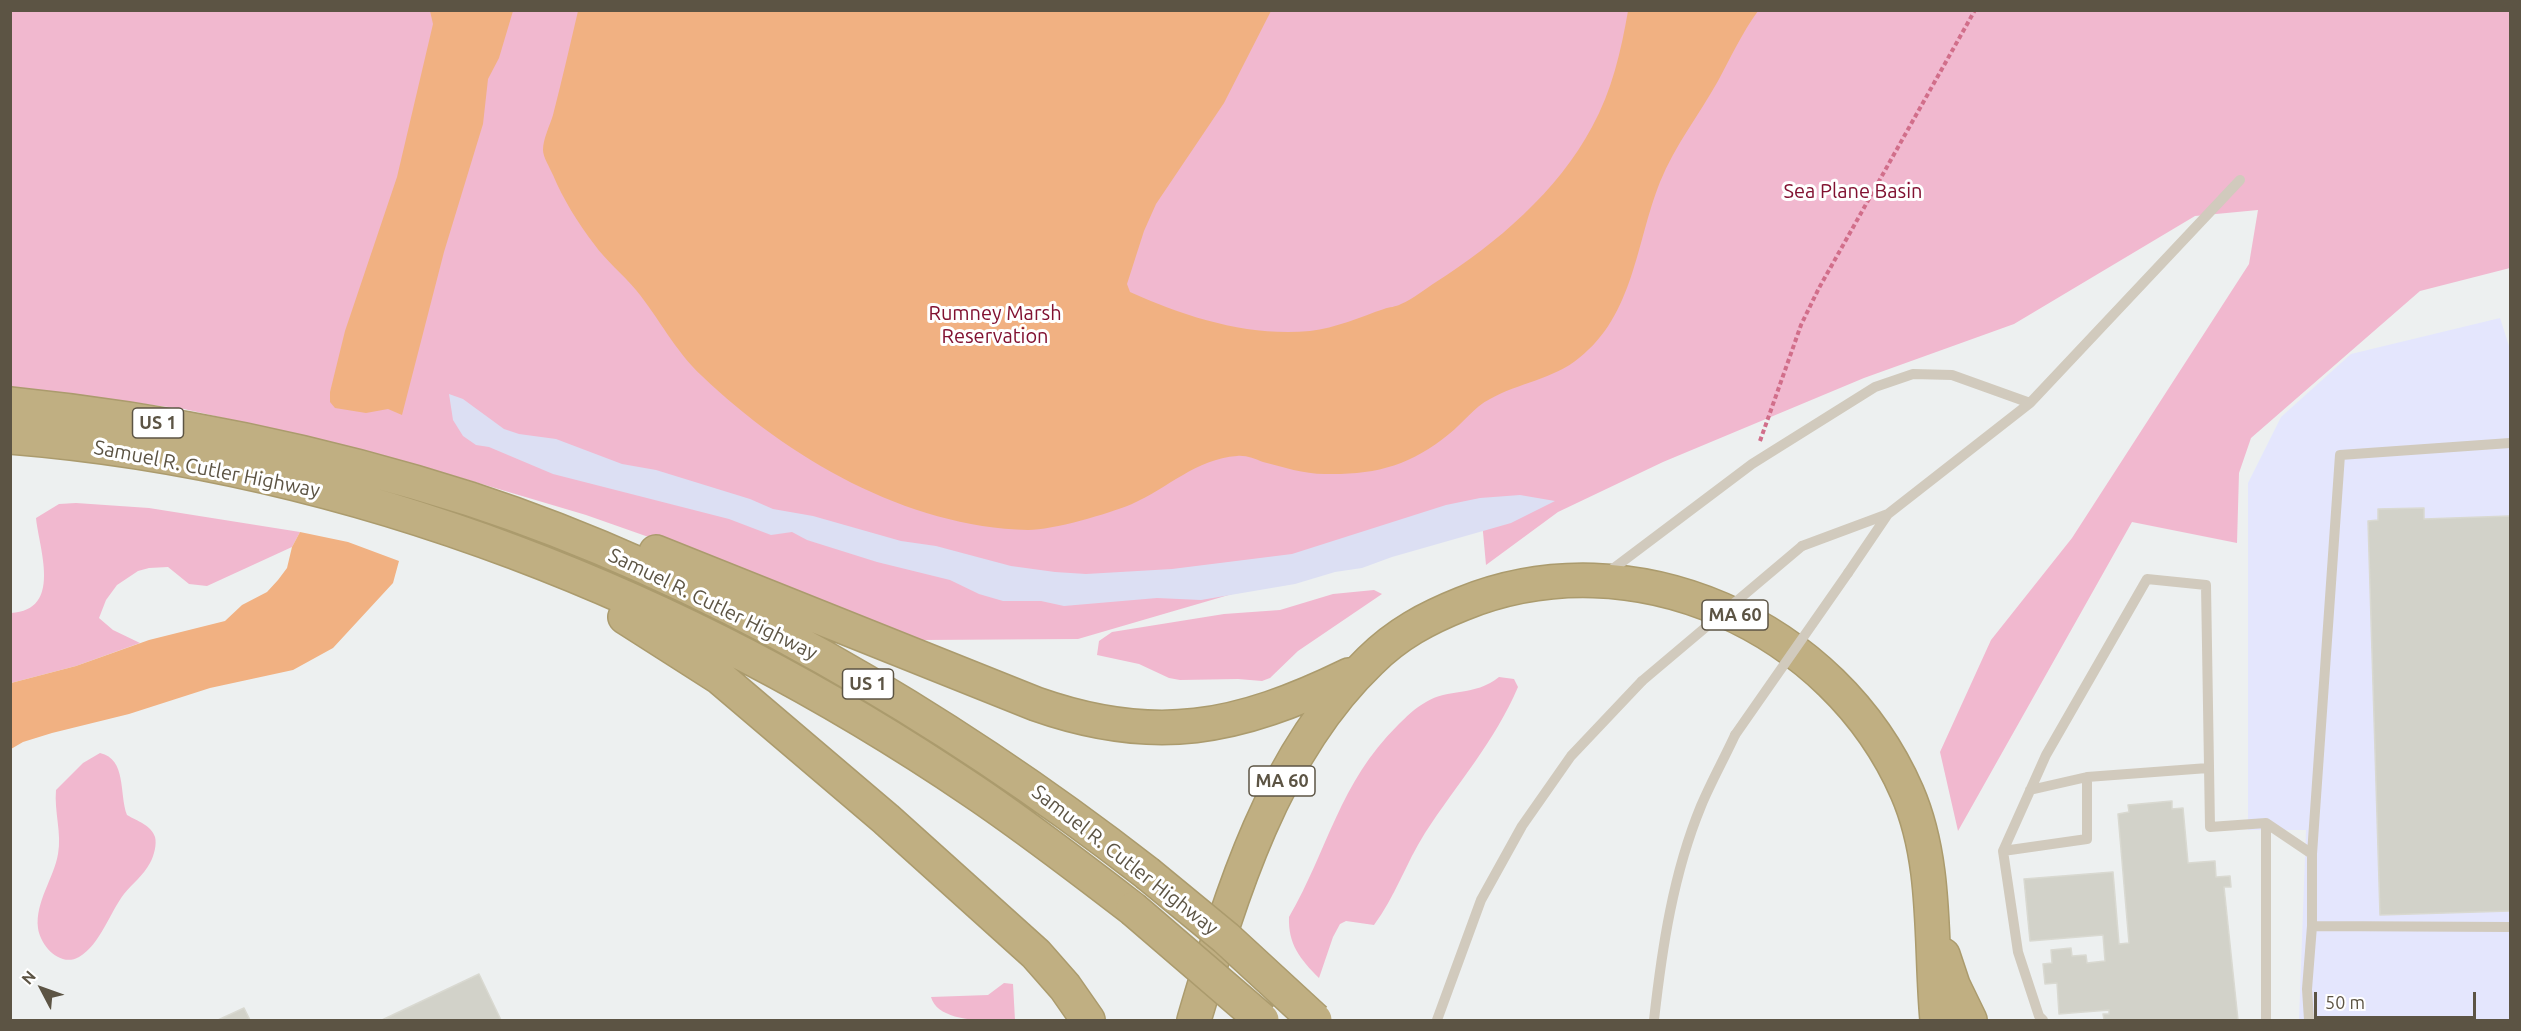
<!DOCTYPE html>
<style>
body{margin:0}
#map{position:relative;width:2521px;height:1031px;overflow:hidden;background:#edf0f0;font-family:Ubuntu,sans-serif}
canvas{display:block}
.frame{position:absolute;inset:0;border:12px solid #5c5444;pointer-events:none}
.north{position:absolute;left:12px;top:959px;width:60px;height:60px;-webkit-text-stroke:4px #fff;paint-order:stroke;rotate:311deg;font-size:16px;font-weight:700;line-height:24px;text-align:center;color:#5c5444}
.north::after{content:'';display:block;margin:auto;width:21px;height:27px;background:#5c5444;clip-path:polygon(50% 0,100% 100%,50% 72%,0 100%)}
.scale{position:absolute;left:2314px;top:992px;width:162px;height:27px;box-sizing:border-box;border:3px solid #5c5444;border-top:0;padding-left:8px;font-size:18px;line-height:21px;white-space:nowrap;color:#5c5444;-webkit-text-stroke:4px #fff;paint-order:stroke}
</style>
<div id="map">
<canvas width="2521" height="1031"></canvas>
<div class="frame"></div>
<div class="north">N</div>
<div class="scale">50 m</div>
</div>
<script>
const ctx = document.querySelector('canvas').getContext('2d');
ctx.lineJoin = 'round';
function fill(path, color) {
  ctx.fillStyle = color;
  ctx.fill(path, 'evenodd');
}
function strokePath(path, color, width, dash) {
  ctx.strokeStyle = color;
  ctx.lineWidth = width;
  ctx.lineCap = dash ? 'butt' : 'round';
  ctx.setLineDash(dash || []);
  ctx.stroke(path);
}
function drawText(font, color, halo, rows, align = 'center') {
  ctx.font = font + ' Ubuntu,sans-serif';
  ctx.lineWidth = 6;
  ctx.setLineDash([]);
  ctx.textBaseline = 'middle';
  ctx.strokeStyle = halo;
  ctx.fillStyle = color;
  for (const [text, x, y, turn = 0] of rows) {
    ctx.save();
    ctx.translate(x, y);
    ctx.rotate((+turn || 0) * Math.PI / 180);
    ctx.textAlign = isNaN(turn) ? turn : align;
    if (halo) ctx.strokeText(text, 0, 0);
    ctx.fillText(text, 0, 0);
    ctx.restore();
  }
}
fill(new Path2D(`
 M 2500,318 L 2510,349 L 2510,1020 L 2299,1020 L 2306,830 L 2248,830 L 2248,483 L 2281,417 L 2351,354 Z`), '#e4e6fd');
fill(new Path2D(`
 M 10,11 L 2510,11 L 2510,268 L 2420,291 L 2251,438 L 2239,473 L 2237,543 L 2132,522 L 1958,831 L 1940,752 L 1991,640 L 2072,538 L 2249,264 L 2258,210 L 2195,216 L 2014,324 L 1864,378 L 1663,462 L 1558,512 L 1486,565 L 1482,521 L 1078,639 L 921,640 L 837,610 L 677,547 L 586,515 L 421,466 L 330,442 L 184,409 L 11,387 Z
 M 76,503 L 149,508 L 300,532 L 292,547 L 207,586 L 189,584 L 168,567 L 149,568 L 138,571 L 117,585 L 106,600 L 99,618 L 113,630 L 140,643 L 76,666 L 11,683 L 11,613 C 63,610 39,549 36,518 L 59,504 Z
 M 1374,590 L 1382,594 L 1298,651 L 1270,678 L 1262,681 L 1238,679 L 1180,680 L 1169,678 L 1139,664 L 1097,655 L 1099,641 L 1112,632 L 1224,614 L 1280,610 L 1333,594 Z
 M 1499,677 L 1514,679 L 1518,687 C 1495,741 1457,784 1425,833 C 1406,863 1395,897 1374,925 L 1346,921 L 1340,924 L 1333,937 L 1319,978 C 1300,959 1288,944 1289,917 C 1328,850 1339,783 1398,725 C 1406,717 1415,708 1426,702 C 1448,688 1474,697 1499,677 Z
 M 100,753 C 127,759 119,794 127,815 C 137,821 151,825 155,837 C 157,844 154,856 150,863 C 143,876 133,883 124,894 C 110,912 100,945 79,957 C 60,968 40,945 38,928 C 35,902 54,878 58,854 C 62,834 54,811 56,790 L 83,763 Z
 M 1004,983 L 1013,984 L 1015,1020 C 993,1021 938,1024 931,997 L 988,995 Z`), '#f1b8cf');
fill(new Path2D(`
 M 449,394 L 463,399 L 504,429 L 519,434 L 556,439 L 622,464 L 656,470 L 750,499 L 773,509 L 813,516 L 901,541 L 936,546 L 1011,566 L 1055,572 L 1086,574 L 1172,569 L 1292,554 L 1446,505 L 1480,498 L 1520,495 L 1555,501 L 1511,523 L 1392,557 L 1362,568 L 1335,572 L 1295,584 L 1201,600 L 1157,598 L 1064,606 L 1041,601 L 1003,601 L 979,594 L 950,580 L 877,562 L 807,540 L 792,532 L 771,535 L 729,519 L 553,474 L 489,447 L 476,445 L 463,436 L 453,420 Z`), '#dcdff3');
fill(new Path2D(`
 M 430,11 L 513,11 L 499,58 L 488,79 L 483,124 L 444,252 L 402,415 L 388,409 L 366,413 L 335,408 L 330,402 L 330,392 L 345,331 L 397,177 L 433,24 Z
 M 578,11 L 1271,11 L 1224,103 L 1156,204 L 1144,231 L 1127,284 L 1130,292 C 1185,317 1249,337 1310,331 C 1336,328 1360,317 1384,309 C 1389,307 1396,307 1401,304 C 1413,299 1425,289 1436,282 C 1496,244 1558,191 1592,127 C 1612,91 1621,51 1628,11 L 1758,11 C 1742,33 1731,57 1718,81 C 1699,115 1675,145 1660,182 C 1636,242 1634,315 1579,358 C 1554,379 1518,383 1490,399 C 1474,407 1463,423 1449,434 C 1410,466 1375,475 1325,474 C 1303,474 1284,467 1263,462 C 1255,459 1246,455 1237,456 C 1196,459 1168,488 1132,504 C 1108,514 1053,530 1028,530 C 906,527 788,458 702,376 C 675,351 659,318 636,290 C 623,274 606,261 594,244 C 578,223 563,199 553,175 C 550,168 543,157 543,150 C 543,139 550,125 553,115 C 562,80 570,45 578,11 Z
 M 300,532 L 348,542 L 399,561 L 393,583 L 333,648 L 293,670 L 210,688 L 129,714 L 52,733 L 23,742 L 11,749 L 11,683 L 76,666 L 149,640 L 225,621 L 242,605 L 267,592 L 278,580 L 287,568 L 292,547 Z`), '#f1b182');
const building = new Path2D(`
 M 2424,508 L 2424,519 L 2510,516 L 2510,911 L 2380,915 L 2368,521 L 2378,520 L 2378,509 Z
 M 2172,801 L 2172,809 L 2183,808 L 2188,863 L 2215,861 L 2216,877 L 2230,876 L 2231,887 L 2224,887 L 2238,1020 L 2104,1020 L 2103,1014 L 2109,1014 L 2109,1010 L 2059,1014 L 2057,983 L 2045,984 L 2043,964 L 2052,963 L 2051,950 L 2071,948 L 2072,956 L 2086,955 L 2087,963 L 2105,961 L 2103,935 L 2030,941 L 2024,879 L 2113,872 L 2119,944 L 2129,943 L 2118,814 L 2129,812 L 2128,805 Z
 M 479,974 L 501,1020 L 382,1020 Z
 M 244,1008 L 250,1020 L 218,1020 Z`);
fill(building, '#d2d2c9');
strokePath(building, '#d9d9d1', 1.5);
const highway = new Path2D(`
 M 10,404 C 167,420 320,451 470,499 C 709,577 949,719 1147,873
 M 10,437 C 356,465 688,598 973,791 C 1028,828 1081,869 1133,909
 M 656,552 L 1036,704 C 1155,746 1238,729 1349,675
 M 625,617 L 719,677 L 886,819 L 1036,954 L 1065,987 L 1088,1020
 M 1943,955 L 1953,985 L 1970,1020
 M 1194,1020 C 1231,895 1273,754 1370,661 C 1397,634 1427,618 1462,604 C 1633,534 1835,626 1907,792 C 1938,863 1930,945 1937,1020`);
strokePath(highway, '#ab9b6d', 36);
strokePath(new Path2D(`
 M 1760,441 L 1801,325 L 1819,288 L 1975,10`), '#d16e8a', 4, [4.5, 3]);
strokePath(new Path2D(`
 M 1802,546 L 1888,514 L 2030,403 L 2240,180
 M 1848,573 L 1888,514
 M 1606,574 L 1752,464 L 1875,387 L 1913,374 L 1952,375 L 2030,403
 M 2030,790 L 2087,777 L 2208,768
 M 2003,851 L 2087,839 L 2087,777
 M 2312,854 L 2340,455 L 2510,443
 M 1437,1020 L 1481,900 L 1522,826 L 1571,756 L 1642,681
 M 1654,1020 C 1662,948 1673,874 1701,806 C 1711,782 1724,759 1735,735
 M 2043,1020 L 2039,1016 L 2018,952 L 2003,851 L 2046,755 L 2147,579 L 2206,585 L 2210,827 L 2266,823 L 2312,854 L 2312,926
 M 2266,1020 L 2266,823
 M 2309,1020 L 2307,989 L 2312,926 L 2510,927`), '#d1cabd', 10);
strokePath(highway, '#c0af82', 33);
const highwayBridge = new Path2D(`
 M 1147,873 L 1226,938 L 1315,1020
 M 1133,909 L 1262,1020`);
strokePath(highwayBridge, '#ab9b6d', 36, []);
strokePath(new Path2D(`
 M 1642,681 L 1802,546
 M 1735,735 L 1848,573`), '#d1cabd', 10);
strokePath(highwayBridge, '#c0af82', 33);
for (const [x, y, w] of [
 [158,423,51],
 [1735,615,66],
 [868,684,51],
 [1282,781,66]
]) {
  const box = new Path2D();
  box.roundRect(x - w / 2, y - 15, w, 30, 4.5);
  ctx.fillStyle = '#fff';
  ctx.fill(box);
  strokePath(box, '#5c5444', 1.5);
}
drawText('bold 18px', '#5c5444', null, [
 ["US 1",158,423],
 ["MA 60",1735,615],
 ["US 1",868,684],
 ["MA 60",1282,781]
]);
drawText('20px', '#811131', '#fff', [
 ["Sea Plane Basin",1853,191],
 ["Rumney Marsh",995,313],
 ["Reservation",995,336]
]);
drawText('20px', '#5c5444', '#fff', [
 ["Samuel R. Cutler Highway",207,469,11],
 ["Samuel R. Cutler Highway",713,604,26],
 ["Samuel R. Cutler Highway",1125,860,38]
]);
</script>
